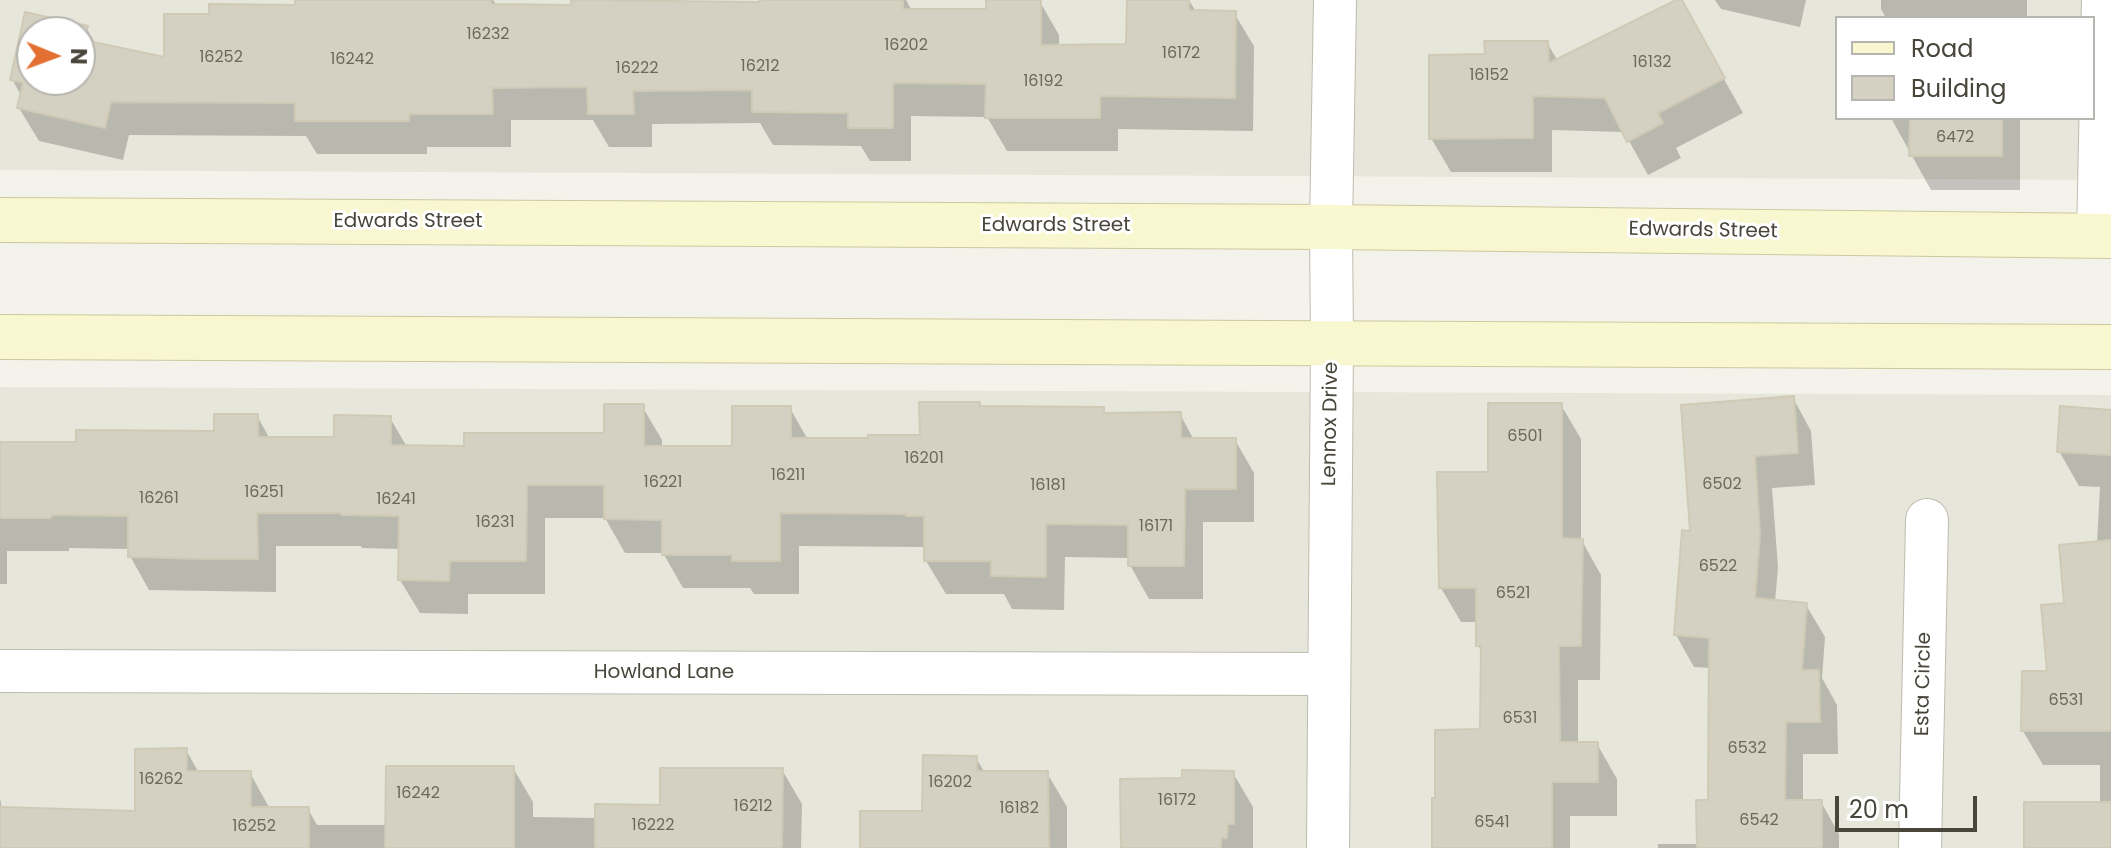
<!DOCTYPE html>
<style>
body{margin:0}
#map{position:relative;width:2111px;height:848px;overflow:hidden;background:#f4f3eb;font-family:Poppins,sans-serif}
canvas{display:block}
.legend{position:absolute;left:1835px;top:16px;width:260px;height:104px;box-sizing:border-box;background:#fff;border:2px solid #b6b5b0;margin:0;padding:10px 14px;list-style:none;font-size:24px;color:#48453a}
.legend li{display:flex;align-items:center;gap:16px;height:40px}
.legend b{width:40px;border:2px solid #b6b5b0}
.north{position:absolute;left:16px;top:16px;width:80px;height:80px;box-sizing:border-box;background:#fff;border:2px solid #b6b5b0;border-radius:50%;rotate:91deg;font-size:22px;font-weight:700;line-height:32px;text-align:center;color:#48453a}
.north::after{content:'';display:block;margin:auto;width:28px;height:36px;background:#e46f33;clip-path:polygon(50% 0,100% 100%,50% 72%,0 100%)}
.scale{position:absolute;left:1835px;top:796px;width:142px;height:36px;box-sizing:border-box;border:4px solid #48453a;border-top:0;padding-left:10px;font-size:24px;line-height:28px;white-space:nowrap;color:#48453a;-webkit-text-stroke:6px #fff;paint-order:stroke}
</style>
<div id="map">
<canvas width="2111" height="848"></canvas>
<ul class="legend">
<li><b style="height:10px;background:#f9f7d0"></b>Road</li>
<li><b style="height:22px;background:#d5d1c2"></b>Building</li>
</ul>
<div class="north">N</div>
<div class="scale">20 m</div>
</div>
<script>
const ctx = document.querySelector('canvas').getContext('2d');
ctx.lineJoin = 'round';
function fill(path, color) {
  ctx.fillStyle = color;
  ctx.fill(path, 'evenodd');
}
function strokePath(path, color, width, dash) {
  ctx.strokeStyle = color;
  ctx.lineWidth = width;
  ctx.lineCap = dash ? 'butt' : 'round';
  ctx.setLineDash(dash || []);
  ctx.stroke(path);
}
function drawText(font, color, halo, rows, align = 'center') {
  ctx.font = font + ' Poppins,sans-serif';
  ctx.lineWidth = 6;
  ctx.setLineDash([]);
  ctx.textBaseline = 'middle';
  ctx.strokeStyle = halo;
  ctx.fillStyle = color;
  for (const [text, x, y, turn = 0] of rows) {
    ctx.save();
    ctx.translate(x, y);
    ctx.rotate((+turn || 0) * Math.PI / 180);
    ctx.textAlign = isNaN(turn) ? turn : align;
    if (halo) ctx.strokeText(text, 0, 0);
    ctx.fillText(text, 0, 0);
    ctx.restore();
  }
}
fill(new Path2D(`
 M 0,0 L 2111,0 L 2111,180 L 0,170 ZM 1837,18 L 2093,18 L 2093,118 L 1837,118 ZM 32,32 L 80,32 L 80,80 L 32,80 Z
 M 0,387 L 2111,395 L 2111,848 L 0,848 Z`), '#e7e6da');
fill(new Path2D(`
 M 297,0 L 493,0 L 497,6 L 573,7 L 573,0 L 686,1 L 688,4 L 761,4 L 761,0 L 906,0 L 912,11 L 988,11 L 1040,2 L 1059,35 L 1059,47 L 1128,46 L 1129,0 L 1189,0 L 1196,12 L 1234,13 L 1254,46 L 1253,131 L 1118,129 L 1118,151 L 1007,151 L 987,117 L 911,116 L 911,161 L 870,161 L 861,146 L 773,145 L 760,123 L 652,124 L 652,147 L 609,147 L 593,120 L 511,120 L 511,147 L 427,147 L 427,154 L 317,154 L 306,136 L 129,135 L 123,160 L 39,141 L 19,108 L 22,97 L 12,79 L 27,14 L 86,28 L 96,44 L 166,60 L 210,16 L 297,7 ZM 32,32 L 80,32 L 80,80 L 32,80 Z
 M 1715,0 L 1806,0 L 1800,27 L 1721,9 Z
 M 1881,0 L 2027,0 L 2027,18 L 1886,18 L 1881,9 Z
 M 1547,43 L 1558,61 L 1707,49 L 1743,113 L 1676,148 L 1681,158 L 1648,175 L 1624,132 L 1552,130 L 1552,172 L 1451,172 L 1431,138 L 1487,56 Z
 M 1891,118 L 2020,118 L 2020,190 L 1931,190 Z
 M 1793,398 L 1811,431 L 1815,485 L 1772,488 L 1778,567 L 1775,602 L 1806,605 L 1825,637 L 1822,678 L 1837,705 L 1838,754 L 1803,754 L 1803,802 L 1821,802 L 1839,834 L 1839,848 L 1658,848 L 1658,844 L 1699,844 L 1710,802 L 1711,668 L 1694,667 L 1676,635 L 1692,533 Z
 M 979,404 L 982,408 L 1103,409 L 1106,415 L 1180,414 L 1194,440 L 1235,440 L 1254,473 L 1254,522 L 1203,522 L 1203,599 L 1149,599 L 1130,565 L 1130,558 L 1065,557 L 1064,610 L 1012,609 L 1004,594 L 946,594 L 926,561 L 926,547 L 799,546 L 799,594 L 754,594 L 750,588 L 683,588 L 663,553 L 625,553 L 605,518 L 545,518 L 545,594 L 468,594 L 468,614 L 420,613 L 400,580 L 401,549 L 362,548 L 361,546 L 276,546 L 276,592 L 149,590 L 130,556 L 130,549 L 69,548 L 69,551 L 7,551 L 7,584 L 0,584 L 0,444 L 78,444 L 216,433 L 257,416 L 270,439 L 336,439 L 390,418 L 407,447 L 466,448 L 606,435 L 642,406 L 662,440 L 662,448 L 734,448 L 790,408 L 808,440 L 922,437 Z
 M 1561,405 L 1581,439 L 1581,539 L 1601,575 L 1600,680 L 1578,680 L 1578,744 L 1597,744 L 1617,779 L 1617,816 L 1570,816 L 1570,848 L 1434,848 L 1437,800 L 1482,731 L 1483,655 L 1478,645 L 1478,622 L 1461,622 L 1441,588 L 1490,474 Z
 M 2111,412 L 2111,848 L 2025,848 L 2100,804 L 2100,765 L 2043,765 L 2023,731 L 2049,673 L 2066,604 L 2097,543 L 2100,487 L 2079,486 L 2059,451 Z
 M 186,750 L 199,773 L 250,773 L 270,809 L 308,809 L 317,825 L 388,825 L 513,768 L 533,802 L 533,817 L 597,818 L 662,807 L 782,770 L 802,804 L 801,848 L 0,848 L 0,798 L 2,810 L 137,813 Z
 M 976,758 L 985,773 L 1047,773 L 1067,807 L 1067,848 L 862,848 L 924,813 Z
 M 1233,773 L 1253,807 L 1253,848 L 1123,848 L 1184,780 Z`), '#0003');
const building = new Path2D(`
 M 295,0 L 491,0 L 491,4 L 571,5 L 571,0 L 759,2 L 760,0 L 903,0 L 903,9 L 986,9 L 986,0 L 1041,0 L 1041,45 L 1126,44 L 1127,0 L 1189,0 L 1189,10 L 1236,11 L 1235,98 L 1100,96 L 1100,118 L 985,118 L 986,84 L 893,83 L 893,128 L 848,128 L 848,113 L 752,112 L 752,90 L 633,91 L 634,114 L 588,114 L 587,87 L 492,88 L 493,114 L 409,114 L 409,121 L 295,121 L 295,103 L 111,102 L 105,128 L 17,108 L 23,83 L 10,80 L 25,12 L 88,26 L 84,40 L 164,57 L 164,14 L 209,14 L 209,4 L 295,5 ZM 32,32 L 80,32 L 80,80 L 32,80 Z
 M 1676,0 L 1682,0 L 1725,78 L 1658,113 L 1663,123 L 1627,142 L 1605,98 L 1533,96 L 1533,138 L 1429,139 L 1429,55 L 1485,54 L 1484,41 L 1548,41 L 1549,63 Z
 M 1910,118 L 2002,118 L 2002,156 L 1909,156 Z
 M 1794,396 L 1798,453 L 1755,456 L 1760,534 L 1755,598 L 1807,603 L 1802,670 L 1819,670 L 1820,722 L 1786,722 L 1785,800 L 1822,800 L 1822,848 L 1697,848 L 1696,800 L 1708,800 L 1709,638 L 1674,635 L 1682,530 L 1690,531 L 1681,405 Z
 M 919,402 L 980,402 L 980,406 L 1104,407 L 1104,413 L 1181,412 L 1181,438 L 1236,438 L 1236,489 L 1185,489 L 1184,566 L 1128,566 L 1128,525 L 1046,524 L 1046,577 L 991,576 L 991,561 L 924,561 L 924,516 L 906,516 L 906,514 L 780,513 L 780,561 L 732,561 L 732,555 L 662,555 L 662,520 L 604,519 L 604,485 L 527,485 L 526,561 L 450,561 L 449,581 L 398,580 L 399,516 L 341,515 L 341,513 L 257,513 L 258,559 L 204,559 L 128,557 L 128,516 L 51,515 L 51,518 L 0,518 L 0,442 L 76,442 L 76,430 L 214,431 L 214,414 L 258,414 L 258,437 L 334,437 L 334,415 L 391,416 L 391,445 L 464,446 L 464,433 L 604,433 L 604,404 L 644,404 L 644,446 L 732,446 L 732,406 L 791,406 L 791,438 L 868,438 L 868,435 L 920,435 Z
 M 1488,403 L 1562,403 L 1562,538 L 1583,539 L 1581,646 L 1559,646 L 1560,742 L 1598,742 L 1598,782 L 1552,782 L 1552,848 L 1432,848 L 1432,798 L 1435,798 L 1435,730 L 1480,729 L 1481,646 L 1476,646 L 1476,588 L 1439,588 L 1437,472 L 1488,472 Z
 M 2060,406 L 2111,410 L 2111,455 L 2057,452 Z
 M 2111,540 L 2111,731 L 2021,731 L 2022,671 L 2047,671 L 2041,605 L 2064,603 L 2059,545 Z
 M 187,748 L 187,771 L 251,771 L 251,807 L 309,807 L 309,848 L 0,848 L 0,807 L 135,811 L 135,749 Z
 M 923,755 L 977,756 L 977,771 L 1048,771 L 1049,848 L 860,848 L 860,811 L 922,811 Z
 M 386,766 L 514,766 L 514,848 L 385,848 Z
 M 660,768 L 783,768 L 782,848 L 595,848 L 595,804 L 660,805 Z
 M 1182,770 L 1234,771 L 1234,824 L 1228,824 L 1227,838 L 1221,838 L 1221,848 L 1121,848 L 1120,779 L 1182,778 Z
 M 2024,802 L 2111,802 L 2111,848 L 2024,848 Z`);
fill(building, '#d5d1c2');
strokePath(building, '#cfcab6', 2);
const street = new Path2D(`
 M 2098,236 L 2103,0
 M 0,671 L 1328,674
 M 1328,848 L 1332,344 L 1331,227 L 1335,0
 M 1920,848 L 1927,520`);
const secondary = new Path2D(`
 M 0,220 L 1331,227 L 2111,236
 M 0,337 L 2111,347`);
strokePath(street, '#bfbcaf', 44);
strokePath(secondary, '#ccc89e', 46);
strokePath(street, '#fff', 42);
strokePath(secondary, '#f9f7d0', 44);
drawText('16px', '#6b685c', null, [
 ["16232",488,35],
 ["16202",906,46],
 ["16172",1181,54],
 ["16252",221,58],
 ["16242",352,60],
 ["16132",1652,63],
 ["16212",760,67],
 ["16222",637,69],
 ["16152",1489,76],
 ["16192",1043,82],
 ["6472",1955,138],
 ["6501",1525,437],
 ["16201",924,459],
 ["16211",788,476],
 ["16221",663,483],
 ["6502",1722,485],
 ["16181",1048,486],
 ["16251",264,493],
 ["16261",159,499],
 ["16241",396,500],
 ["16231",495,523],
 ["16171",1156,527],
 ["6522",1718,567],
 ["6521",1513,594],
 ["6531",2066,701],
 ["6531",1520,719],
 ["6532",1747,749],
 ["16262",161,780],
 ["16202",950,783],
 ["16242",418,794],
 ["16172",1177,801],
 ["16212",753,807],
 ["16182",1019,809],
 ["6542",1759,821],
 ["6541",1492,823],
 ["16222",653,826],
 ["16252",254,827]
]);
drawText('20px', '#48453a', '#fff', [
 ["Edwards Street",408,222],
 ["Edwards Street",1056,226],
 ["Edwards Street",1703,231,1],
 ["Lennox Drive",1331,424,-89],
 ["Howland Lane",664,673],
 ["Esta Circle",1924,684,-89]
]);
</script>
